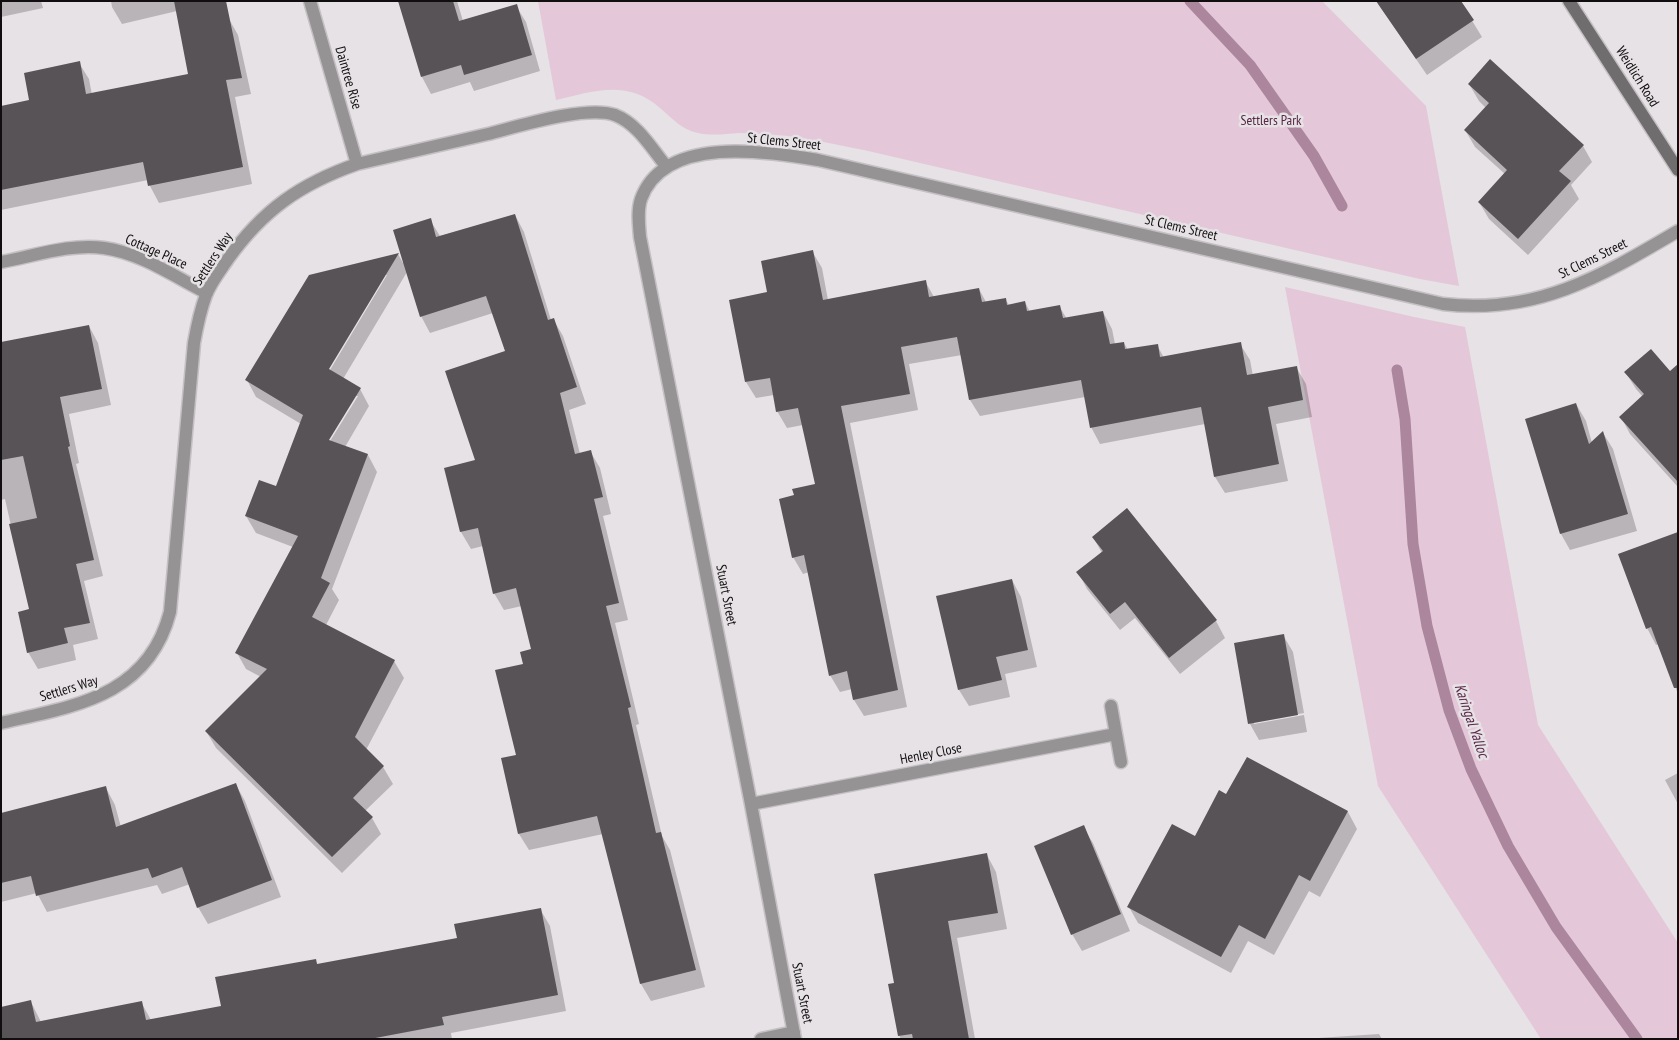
<!DOCTYPE html>
<style>
body{margin:0}
#map{position:relative;width:1679px;height:1040px;overflow:hidden;background:#e6e2e5;font-family:"PT Sans Narrow",sans-serif}
canvas{display:block}
.frame{position:absolute;inset:0;border:2px solid #100e0f;pointer-events:none}
</style>
<div id="map">
<canvas width="1679" height="1040"></canvas>
<div class="frame"></div>
</div>
<script>
const ctx = document.querySelector('canvas').getContext('2d');
ctx.lineJoin = 'round';
function fill(path, color) {
  ctx.fillStyle = color;
  ctx.fill(path, 'evenodd');
}
function strokePath(path, color, width, dash) {
  ctx.strokeStyle = color;
  ctx.lineWidth = width;
  ctx.lineCap = dash ? 'butt' : 'round';
  ctx.setLineDash(dash || []);
  ctx.stroke(path);
}
function drawText(font, color, halo, rows, align = 'center') {
  ctx.font = font + ' "PT Sans Narrow",sans-serif';
  ctx.lineWidth = 5;
  ctx.setLineDash([]);
  ctx.textBaseline = 'middle';
  ctx.strokeStyle = halo;
  ctx.fillStyle = color;
  for (const [text, x, y, turn = 0] of rows) {
    ctx.save();
    ctx.translate(x, y);
    ctx.rotate((+turn || 0) * Math.PI / 180);
    ctx.textAlign = isNaN(turn) ? turn : align;
    if (halo) ctx.strokeText(text, 0, 0);
    ctx.fillText(text, 0, 0);
    ctx.restore();
  }
}
fill(new Path2D(`
 M 538,1 L 1322,1 L 1426,106 L 1459,286 L 1420,279 L 864,150 C 835,145 806,137 777,135 C 765,134 752,133 739,133 C 726,134 711,136 698,133 C 682,130 672,118 660,108 C 628,79 594,91 556,100 Z
 M 1285,287 L 1414,317 L 1465,327 L 1538,725 L 1678,943 L 1678,1039 L 1541,1039 L 1378,786 Z`), '#e4c7d8');
fill(new Path2D(`
 M 1,1 L 41,1 L 43,8 L 1,17 Z
 M 111,1 L 225,1 L 229,19 L 238,35 L 251,94 L 235,97 L 252,184 L 159,203 L 150,186 L 148,180 L 1,210 L 1,107 L 31,101 L 79,63 L 89,79 L 92,95 L 190,75 L 177,11 L 122,24 L 112,7 Z
 M 400,1 L 457,1 L 463,21 L 516,6 L 526,22 L 540,71 L 474,91 L 470,82 L 431,94 L 422,77 Z
 M 1376,1 L 1460,1 L 1482,37 L 1427,75 Z
 M 1469,84 L 1583,146 L 1592,162 L 1571,185 L 1579,199 L 1528,255 L 1489,219 L 1479,202 L 1505,174 L 1475,147 L 1465,130 L 1486,108 L 1479,101 Z
 M 515,215 L 524,232 L 551,320 L 553,319 L 563,336 L 586,404 L 569,410 L 580,454 L 590,451 L 600,468 L 611,514 L 603,516 L 628,620 L 615,623 L 639,724 L 636,725 L 662,836 L 670,850 L 705,987 L 651,1001 L 641,984 L 603,834 L 529,850 L 519,834 L 517,756 L 524,665 L 533,650 L 522,606 L 504,610 L 494,593 L 483,546 L 471,549 L 461,532 L 446,469 L 477,461 L 506,352 L 493,313 L 430,333 L 421,316 L 407,272 L 343,379 L 360,389 L 369,406 L 345,447 L 368,455 L 377,472 L 332,589 L 339,600 L 326,625 L 394,661 L 404,678 L 366,750 L 383,767 L 393,784 L 365,811 L 372,818 L 381,834 L 342,873 L 216,748 L 206,731 L 261,677 L 246,669 L 237,653 L 293,547 L 256,533 L 246,516 L 277,487 L 301,424 L 256,397 L 247,380 L 310,276 L 398,254 L 403,263 L 430,220 L 440,236 ZM 384,275 L 387,275 L 327,375 L 325,374 ZM 355,396 L 358,396 L 327,446 L 325,445 Z
 M 812,251 L 822,268 L 828,300 L 925,281 L 934,297 L 979,289 L 986,302 L 1005,299 L 1009,305 L 1025,302 L 1030,312 L 1059,306 L 1067,319 L 1103,312 L 1112,329 L 1115,344 L 1124,343 L 1128,350 L 1157,345 L 1164,358 L 1240,344 L 1250,360 L 1253,376 L 1296,367 L 1306,384 L 1312,417 L 1276,424 L 1288,481 L 1225,493 L 1215,477 L 1205,424 L 1100,444 L 1091,427 L 1085,397 L 980,416 L 970,400 L 962,355 L 909,364 L 918,410 L 850,423 L 907,707 L 864,716 L 854,700 L 852,689 L 840,692 L 830,675 L 809,572 L 803,574 L 793,557 L 795,496 L 817,485 L 803,425 L 787,428 L 777,411 L 774,395 L 756,398 L 746,382 L 768,293 Z
 M 89,326 L 98,343 L 111,405 L 69,414 L 79,463 L 76,464 L 103,576 L 84,581 L 98,639 L 73,645 L 76,660 L 38,669 L 28,652 L 30,610 L 5,499 L 1,500 L 1,344 Z
 M 1626,373 L 1678,380 L 1678,487 L 1630,434 L 1621,417 L 1643,397 L 1636,389 Z
 M 1576,404 L 1586,421 L 1592,443 L 1603,433 L 1613,449 L 1637,531 L 1570,550 L 1561,534 Z
 M 1127,510 L 1216,621 L 1225,638 L 1180,674 L 1135,618 L 1120,630 L 1087,589 L 1078,572 L 1102,553 L 1093,537 Z
 M 1678,533 L 1678,694 L 1659,644 L 1656,645 L 1647,628 Z
 M 1012,580 L 1021,597 L 1037,667 L 1005,674 L 1010,697 L 969,706 L 959,690 Z
 M 1283,635 L 1293,652 L 1304,713 L 1254,722 L 1254,724 L 1304,715 L 1307,732 L 1259,740 L 1250,724 L 1236,644 Z
 M 1248,758 L 1348,812 L 1357,829 L 1320,897 L 1309,891 L 1274,955 L 1248,941 L 1231,973 L 1138,923 L 1129,907 L 1195,837 L 1227,796 Z
 M 1678,773 L 1678,804 L 1665,780 Z
 M 236,785 L 245,801 L 281,897 L 208,924 L 198,907 L 190,884 L 162,894 L 157,885 L 47,912 L 37,893 L 1,902 L 1,814 L 106,788 L 115,805 L 121,827 Z
 M 1083,827 L 1093,843 L 1130,931 L 1082,951 L 1072,934 Z
 M 987,855 L 996,872 L 1007,929 L 957,938 L 975,1039 L 901,1039 L 899,1035 L 895,984 Z
 M 540,909 L 550,926 L 566,1011 L 451,1033 L 452,1039 L 1,1039 L 31,1002 L 41,1022 L 141,1002 L 151,1020 L 222,1007 L 315,960 L 318,965 L 458,939 Z
 M 1379,1034 L 1382,1039 L 1303,1039 Z`), '#0003');
strokePath(new Path2D(`
 M 1190,1 L 1250,65 L 1314,156 L 1342,206
 M 1397,370 L 1405,419 L 1413,544 L 1427,626 L 1449,710 L 1471,769 L 1508,846 L 1556,927 L 1637,1039`), '#ab869d', 11);
fill(new Path2D(`
 M 174,1 L 226,1 L 242,78 L 226,80 L 243,167 L 148,186 L 143,162 L 1,190 L 1,106 L 29,100 L 24,73 L 80,61 L 86,94 L 188,74 Z
 M 398,1 L 453,1 L 459,21 L 517,4 L 532,55 L 464,75 L 461,65 L 421,77 Z
 M 1376,1 L 1461,1 L 1474,20 L 1416,59 Z
 M 1490,59 L 1584,145 L 1559,171 L 1571,181 L 1518,239 L 1478,202 L 1507,170 L 1464,130 L 1489,103 L 1468,84 Z
 M 515,214 L 548,320 L 554,318 L 577,387 L 560,393 L 575,454 L 591,450 L 603,497 L 594,499 L 619,603 L 606,606 L 631,707 L 628,708 L 656,833 L 661,832 L 696,970 L 640,984 L 597,816 L 518,834 L 501,758 L 516,755 L 495,670 L 523,664 L 520,652 L 531,649 L 516,588 L 493,594 L 478,528 L 460,532 L 444,468 L 475,460 L 445,371 L 505,351 L 486,296 L 420,317 L 393,230 L 431,218 L 436,237 Z
 M 813,250 L 823,300 L 926,280 L 929,297 L 979,288 L 982,302 L 1006,298 L 1007,305 L 1025,301 L 1027,311 L 1060,305 L 1063,318 L 1103,311 L 1110,344 L 1124,342 L 1125,349 L 1158,344 L 1160,357 L 1241,342 L 1247,375 L 1297,366 L 1303,400 L 1268,407 L 1279,464 L 1214,477 L 1201,407 L 1090,428 L 1081,380 L 969,400 L 957,337 L 901,347 L 910,394 L 841,406 L 898,690 L 853,700 L 847,671 L 829,676 L 804,555 L 792,558 L 779,499 L 794,495 L 792,489 L 815,484 L 798,408 L 776,412 L 770,378 L 745,382 L 729,300 L 767,292 L 761,261 Z
 M 399,253 L 329,369 L 361,388 L 329,440 L 368,454 L 321,578 L 330,583 L 312,617 L 395,660 L 355,737 L 384,766 L 353,798 L 373,817 L 332,857 L 205,731 L 267,669 L 235,653 L 298,536 L 245,516 L 259,480 L 276,486 L 303,415 L 245,380 L 309,275 Z
 M 89,325 L 102,389 L 60,397 L 70,446 L 68,447 L 94,560 L 76,564 L 90,623 L 64,628 L 68,643 L 27,653 L 18,612 L 29,609 L 9,524 L 37,518 L 23,456 L 1,460 L 1,342 Z
 M 1651,349 L 1670,371 L 1678,364 L 1678,482 L 1619,417 L 1644,394 L 1624,372 Z
 M 1576,403 L 1589,444 L 1603,431 L 1628,514 L 1560,534 L 1525,419 Z
 M 1127,508 L 1217,620 L 1169,658 L 1125,602 L 1110,614 L 1076,572 L 1103,551 L 1092,537 Z
 M 1678,532 L 1678,688 L 1674,688 L 1651,627 L 1646,629 L 1618,554 Z
 M 1012,579 L 1028,650 L 996,657 L 1002,680 L 958,690 L 936,596 Z
 M 1284,634 L 1298,715 L 1248,724 L 1234,643 Z
 M 1247,757 L 1348,811 L 1310,881 L 1299,875 L 1265,939 L 1239,925 L 1221,957 L 1127,907 L 1172,824 L 1195,836 L 1219,790 L 1226,794 Z
 M 236,783 L 272,880 L 197,908 L 182,867 L 152,878 L 148,868 L 36,896 L 31,876 L 1,883 L 1,813 L 106,786 L 116,827 Z
 M 1084,825 L 1121,914 L 1071,935 L 1034,846 Z
 M 987,853 L 998,913 L 948,921 L 969,1039 L 913,1039 L 912,1034 L 898,1036 L 888,984 L 894,983 L 874,874 Z
 M 541,908 L 558,995 L 442,1017 L 444,1025 L 370,1039 L 1,1039 L 1,1007 L 31,1000 L 36,1022 L 142,1001 L 146,1020 L 221,1006 L 215,977 L 316,959 L 317,964 L 457,938 L 454,924 Z`), '#575356');
const street = new Path2D(`
 M 310,1 L 357,164
 M 1,262 C 34,256 71,243 104,248 C 141,253 175,277 207,293
 M 1111,706 L 1121,762
 M 1,723 C 74,706 148,697 170,612 L 194,343 C 197,326 200,311 206,295 C 211,282 220,271 228,259 C 263,210 300,184 357,164 C 401,154 444,144 488,134 C 519,126 586,105 615,115 C 638,124 652,149 666,166
 M 751,804 L 1116,734
 M 761,1039 L 794,1032
 M 795,1039 L 751,804 L 640,237 C 639,225 637,211 641,199 C 664,135 766,151 818,160 L 1443,304 C 1536,315 1600,277 1678,231`);
const secondary = new Path2D(`
 M 1569,1 L 1678,170`);
strokePath(street, '#c4c0c3', 15);
strokePath(secondary, '#c4c0c3', 15);
strokePath(street, '#959394', 12);
strokePath(secondary, '#6f6d6e', 12);
drawText('14px', '#100e0f', '#e6e2e5', [
 ["Weidlich Road",1637,77,58],
 ["Daintree Rise",348,78,74],
 ["St Clems Street",784,142,6],
 ["St Clems Street",1181,228,13],
 ["Cottage Place",156,252,24],
 ["Settlers Way",213,259,-57],
 ["St Clems Street",1593,259,-26],
 ["Stuart Street",726,595,79],
 ["Settlers Way",69,689,-17],
 ["Henley Close",931,754,-11],
 ["Stuart Street",802,993,79]
]);
drawText('14px', '#562546', '#e6e2e5', [
 ["Settlers Park",1271,121]
]);
drawText('italic 15px', '#5a294a', '#e6e2e5', [
 ["Karingal Yalloc",1471,721,71]
]);
</script>
